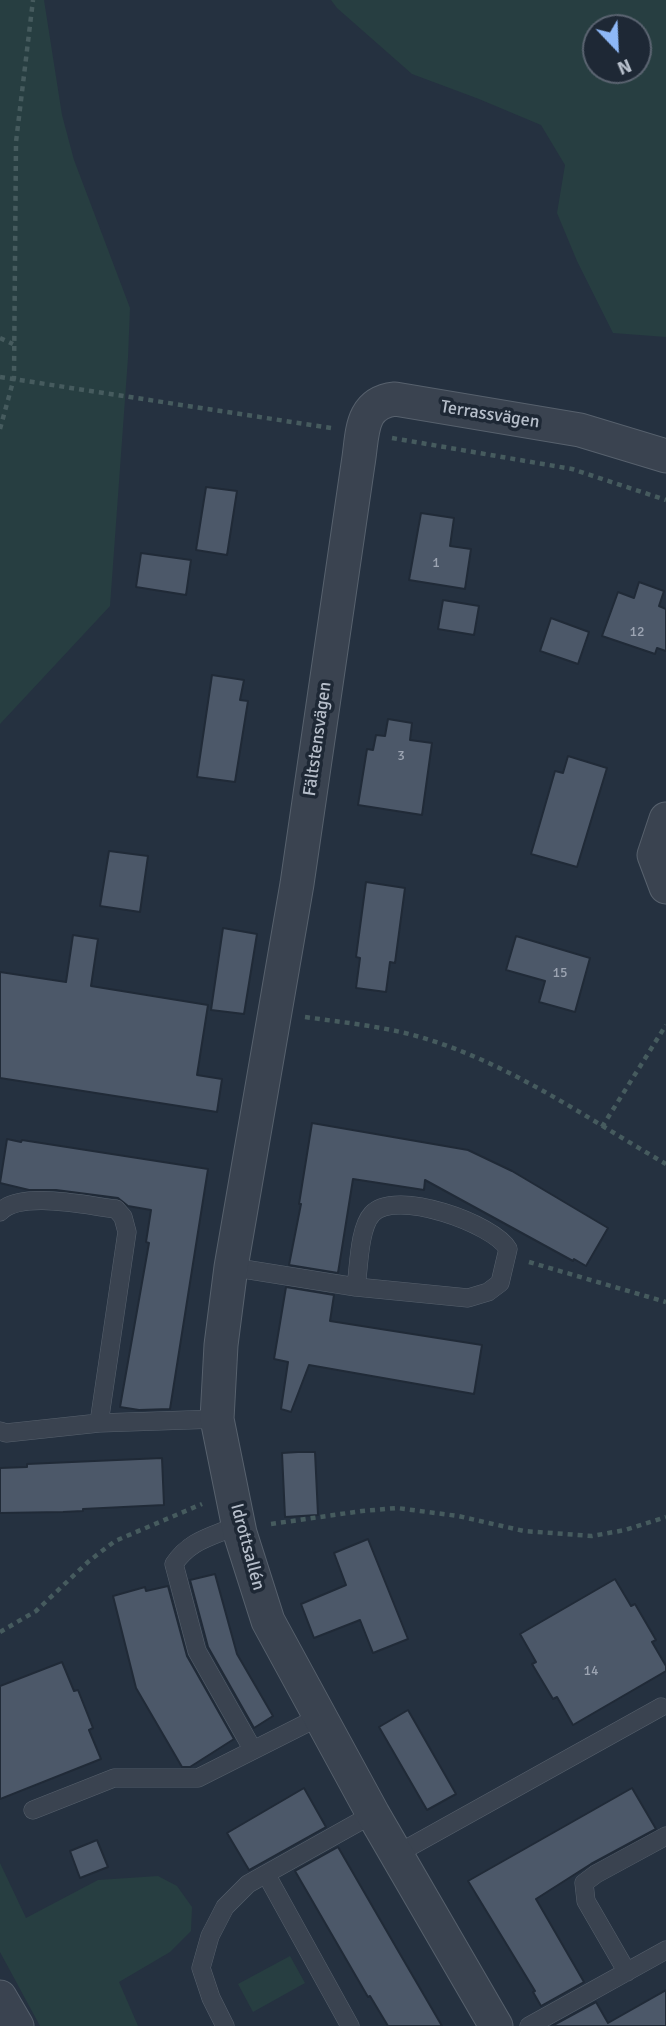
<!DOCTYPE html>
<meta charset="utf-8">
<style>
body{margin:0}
#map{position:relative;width:666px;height:2026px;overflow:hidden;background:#253140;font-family:Signika,sans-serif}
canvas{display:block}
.north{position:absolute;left:582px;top:14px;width:70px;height:70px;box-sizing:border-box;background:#1e2835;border:2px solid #5b6471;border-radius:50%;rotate:157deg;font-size:19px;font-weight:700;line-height:28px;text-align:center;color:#b6beca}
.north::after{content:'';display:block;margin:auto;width:24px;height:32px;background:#8eb8f7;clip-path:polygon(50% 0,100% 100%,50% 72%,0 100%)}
</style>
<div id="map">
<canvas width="666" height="2026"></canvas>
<div class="north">N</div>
</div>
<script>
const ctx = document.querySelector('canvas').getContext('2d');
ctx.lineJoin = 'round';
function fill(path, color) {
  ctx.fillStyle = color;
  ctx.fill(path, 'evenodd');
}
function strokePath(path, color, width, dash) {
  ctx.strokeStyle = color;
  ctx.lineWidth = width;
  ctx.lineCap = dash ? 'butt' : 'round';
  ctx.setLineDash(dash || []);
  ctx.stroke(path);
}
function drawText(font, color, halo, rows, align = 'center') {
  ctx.font = font + ' Signika,sans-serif';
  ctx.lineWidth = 7;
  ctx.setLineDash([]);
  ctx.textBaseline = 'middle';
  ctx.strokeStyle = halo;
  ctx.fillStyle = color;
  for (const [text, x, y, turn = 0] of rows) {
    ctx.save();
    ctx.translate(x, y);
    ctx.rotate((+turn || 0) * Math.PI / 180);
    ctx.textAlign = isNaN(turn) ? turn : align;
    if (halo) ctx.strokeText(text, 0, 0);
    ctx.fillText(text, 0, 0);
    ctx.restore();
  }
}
fill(new Path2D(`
 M 0,0 L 44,0 L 62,115 L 74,160 L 130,308 L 128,358 L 110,606 L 0,724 Z
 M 331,0 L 666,0 L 666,337 L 613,333 L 577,261 L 557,213 L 565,165 L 541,125 L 479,99 L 412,74 L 337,8 ZM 596,28 L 638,28 L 638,70 L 596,70 Z
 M 0,1863 L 26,1918 L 98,1880 L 158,1876 L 177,1886 L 192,1907 L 191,1931 L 170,1952 L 119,1982 L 138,2026 L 40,2026 L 0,1952 Z
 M 290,1956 L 305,1983 L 253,2012 L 238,1984 Z`), '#273e41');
const building = new Path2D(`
 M 206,487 L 237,491 L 227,555 L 196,550 Z
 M 421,513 L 454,518 L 450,546 L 471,549 L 465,589 L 409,580 Z
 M 141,553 L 191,560 L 186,595 L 136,587 Z
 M 639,582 L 664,591 L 659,606 L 666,609 L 666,651 L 657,648 L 655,654 L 602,636 L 618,592 L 634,598 Z
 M 443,600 L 479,606 L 474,635 L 438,629 Z
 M 551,618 L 589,632 L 578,664 L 540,651 Z
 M 212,675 L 244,680 L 240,700 L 248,701 L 235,782 L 197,777 Z
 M 388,719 L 412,723 L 410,740 L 432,743 L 422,815 L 358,805 L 367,749 L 373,750 L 376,735 L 385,736 Z
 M 568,756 L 607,768 L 577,867 L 531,854 L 555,771 L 563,773 Z
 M 109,851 L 148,856 L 140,912 L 100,906 Z
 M 366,882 L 405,888 L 395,963 L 390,962 L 386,992 L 356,988 L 360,958 L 356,957 Z
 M 223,928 L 257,934 L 244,1014 L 211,1010 Z
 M 73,935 L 98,939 L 91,986 L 208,1005 L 197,1075 L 222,1079 L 217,1112 L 0,1078 L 0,972 L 66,982 Z
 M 516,936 L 590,958 L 575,1012 L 539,1002 L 545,981 L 506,970 Z
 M 312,1123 L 468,1150 L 512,1171 L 608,1228 L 586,1266 L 574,1259 L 573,1261 L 425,1180 L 424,1190 L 353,1179 L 338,1273 L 289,1265 L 301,1204 L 299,1204 Z
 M 7,1139 L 21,1142 L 22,1140 L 208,1169 L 170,1409 L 139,1410 L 120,1407 L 149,1243 L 146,1242 L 151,1210 L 128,1206 L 118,1198 L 56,1190 L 29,1190 L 0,1183 Z
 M 286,1287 L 334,1295 L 330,1321 L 482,1345 L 474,1394 L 309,1365 L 291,1412 L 281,1409 L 288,1362 L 274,1359 Z
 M 298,1452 L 315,1452 L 318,1515 L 285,1517 L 282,1453 Z
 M 162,1458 L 164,1505 L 83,1509 L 83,1511 L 63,1512 L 0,1513 L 0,1468 L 27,1467 L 27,1464 Z
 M 368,1539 L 408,1639 L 373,1653 L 360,1620 L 314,1638 L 301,1604 L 346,1585 L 334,1553 Z
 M 215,1574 L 237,1654 L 273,1716 L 254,1728 L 208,1647 L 190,1580 Z
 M 615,1579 L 631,1606 L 635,1604 L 656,1640 L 652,1642 L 666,1666 L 666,1671 L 573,1725 L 557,1697 L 553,1699 L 532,1664 L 536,1662 L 520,1634 Z
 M 168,1586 L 187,1656 L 234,1739 L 190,1767 L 182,1767 L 136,1688 L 113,1596 L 145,1587 L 146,1591 Z
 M 62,1662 L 74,1691 L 78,1690 L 93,1728 L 89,1730 L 101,1759 L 0,1799 L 0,1686 Z
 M 408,1710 L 456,1794 L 427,1810 L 379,1727 Z
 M 304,1788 L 326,1827 L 249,1870 L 227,1833 Z
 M 632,1788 L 656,1829 L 591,1864 L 536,1899 L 584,1982 L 541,2006 L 533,1992 L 535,1991 L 468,1881 Z
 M 97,1840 L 108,1867 L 80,1878 L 70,1851 Z
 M 338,1847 L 400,1954 L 442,2026 L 388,2026 L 370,1996 L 368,1997 L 295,1871 Z
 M 666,1990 L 666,2026 L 552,2026 L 596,2002 L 608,2023 Z`);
fill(building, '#4c5869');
strokePath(building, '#202a37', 2);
const service = new Path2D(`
 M 0,1212 C 21,1190 88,1206 116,1209 L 123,1217 L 127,1232 L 99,1423
 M 231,1267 L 356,1287 L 468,1298 L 488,1292 L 500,1283 L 508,1249 C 494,1224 395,1188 372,1214 C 359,1228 359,1267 356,1287
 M 0,1431 L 6,1433 L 99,1423 L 217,1419
 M 238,1525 C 212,1537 191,1539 174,1564 L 197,1651 L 253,1750
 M 33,1810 L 114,1778 L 198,1778 L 319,1717
 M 397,1854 L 661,1707
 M 266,1874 L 350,2026
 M 627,1972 L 586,1901 L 584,1883 L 596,1874 L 666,1836
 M 225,2026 L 211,1998 L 201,1968 L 210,1936 L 225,1907 L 248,1884 L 373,1814
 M 529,2026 L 666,1950`);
const minor = new Path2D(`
 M 666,819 L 654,855 L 666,887
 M 0,1997 L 17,2026
 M 496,2026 L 373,1814 L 268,1621 L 240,1533 L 217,1419 L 221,1345 L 231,1267 L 297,884 L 358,464 C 363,435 359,403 395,399 L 580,430 L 666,456`);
strokePath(service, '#57616d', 19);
strokePath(minor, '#57616d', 35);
strokePath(new Path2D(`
 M 0,338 L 13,344
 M 0,377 L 331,428
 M 0,429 L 14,378 L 16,142 L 33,0
 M 392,438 L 572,469 L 666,500
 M 305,1017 C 347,1023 390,1027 430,1040 C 515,1067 590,1120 666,1164
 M 602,1127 L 666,1025
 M 529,1262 L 666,1302
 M 271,1524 L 362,1511 L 397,1508 L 458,1516 L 524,1531 L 592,1536 L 625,1530 L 666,1517
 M 0,1632 L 36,1611 L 89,1561 L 115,1541 L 202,1504`), '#465b5e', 4.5, [5, 5]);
strokePath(service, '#3a4350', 18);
strokePath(minor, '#3a4350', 33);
drawText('14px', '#9ca4b2', null, [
 ["1",436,563],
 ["12",637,632],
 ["3",401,756],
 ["15",560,973],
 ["14",591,1671]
]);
drawText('18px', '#b6beca', '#1e2835', [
 ["Terrassvägen",490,415,9],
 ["Fältstensvägen",318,739,-82],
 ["Idrottsallén",247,1547,75]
]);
</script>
